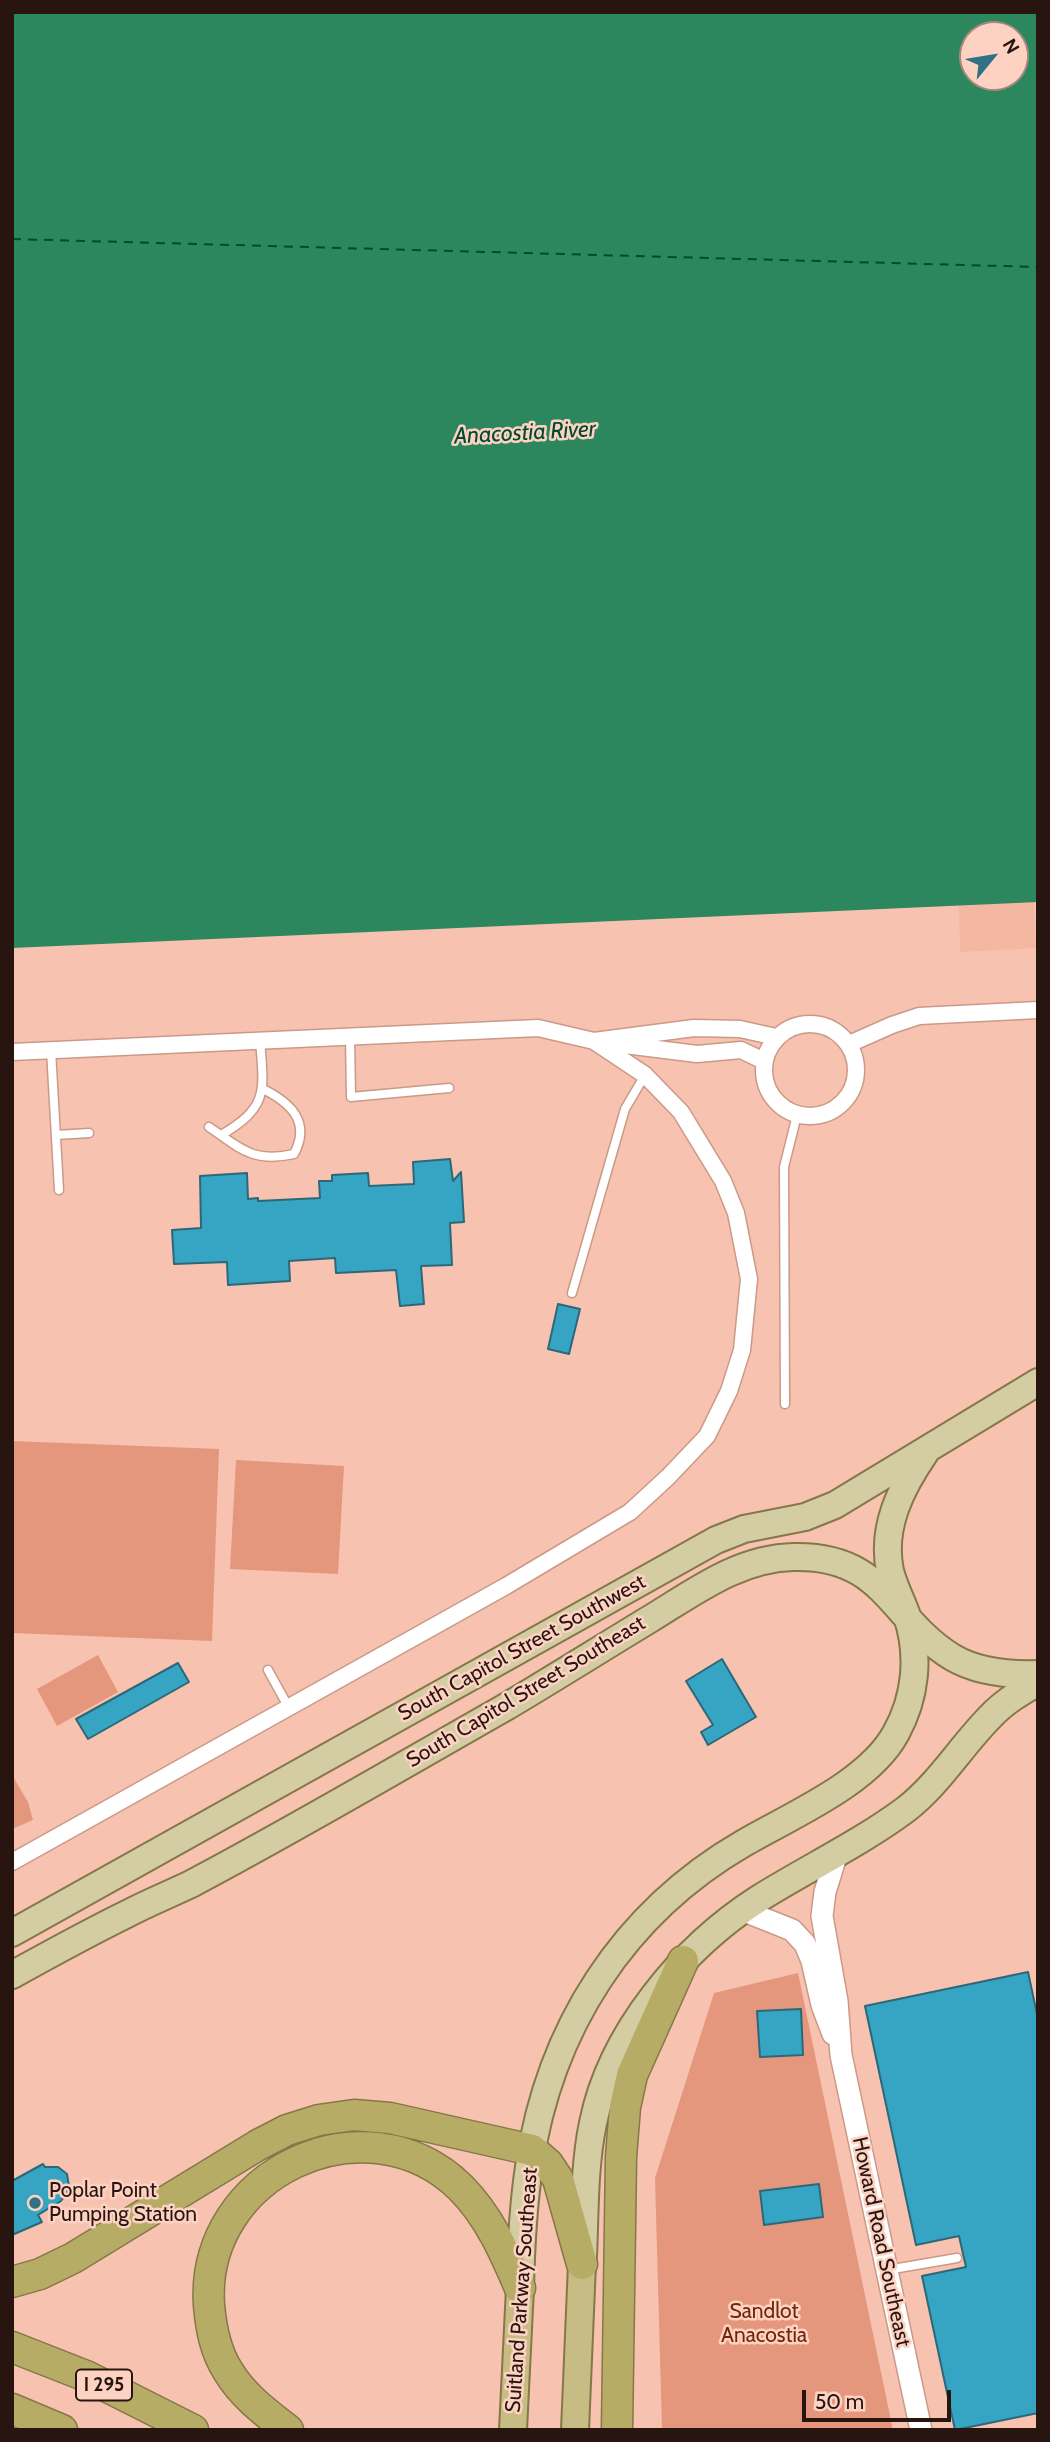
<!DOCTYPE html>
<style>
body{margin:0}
#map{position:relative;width:1050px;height:2442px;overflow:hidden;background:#f7c3b0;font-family:Cabin,sans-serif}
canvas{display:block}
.frame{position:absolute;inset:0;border:14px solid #28150f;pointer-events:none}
.north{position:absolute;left:959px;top:21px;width:70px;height:70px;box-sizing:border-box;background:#fed2c3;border:2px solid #a8867b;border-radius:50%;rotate:60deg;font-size:19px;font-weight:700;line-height:28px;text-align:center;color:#28150f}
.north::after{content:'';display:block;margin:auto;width:24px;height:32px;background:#307184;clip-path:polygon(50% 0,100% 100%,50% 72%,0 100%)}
.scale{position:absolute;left:802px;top:2390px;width:149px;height:32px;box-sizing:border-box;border:4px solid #28150f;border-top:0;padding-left:9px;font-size:21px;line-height:24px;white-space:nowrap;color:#28150f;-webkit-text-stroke:5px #fed2c3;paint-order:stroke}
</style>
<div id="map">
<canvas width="1050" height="2442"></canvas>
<div class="frame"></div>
<div class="north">N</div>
<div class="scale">50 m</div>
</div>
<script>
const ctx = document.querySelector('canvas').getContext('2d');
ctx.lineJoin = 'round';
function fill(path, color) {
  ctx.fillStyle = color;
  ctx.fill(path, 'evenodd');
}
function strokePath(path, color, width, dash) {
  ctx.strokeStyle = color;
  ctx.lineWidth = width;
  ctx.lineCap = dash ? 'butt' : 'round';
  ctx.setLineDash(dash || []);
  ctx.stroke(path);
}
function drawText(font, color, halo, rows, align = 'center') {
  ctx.font = font + ' Cabin,sans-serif';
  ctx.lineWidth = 5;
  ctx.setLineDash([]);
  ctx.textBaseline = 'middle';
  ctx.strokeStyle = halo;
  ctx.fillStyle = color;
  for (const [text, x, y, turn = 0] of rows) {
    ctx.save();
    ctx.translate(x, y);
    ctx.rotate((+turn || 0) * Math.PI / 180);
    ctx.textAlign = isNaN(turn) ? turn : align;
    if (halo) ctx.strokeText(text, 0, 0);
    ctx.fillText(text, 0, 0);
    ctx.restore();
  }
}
fill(new Path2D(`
 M 1030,800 L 1036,948 L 960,952 L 959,905 Z`), '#f3b7a2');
fill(new Path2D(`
 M 12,1441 L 219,1449 L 212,1641 L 12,1633 Z
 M 236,1460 L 344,1466 L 338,1574 L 230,1569 Z
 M 98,1655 L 118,1692 L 57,1726 L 37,1689 Z
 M 12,1775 L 28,1802 L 33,1820 L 12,1829 Z
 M 798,1973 L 893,2430 L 662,2430 L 655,2178 L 714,1993 Z`), '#e4977c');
fill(new Path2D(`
 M 12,12 L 1038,12 L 1038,902 L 12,948 ZM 973,35 L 1015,35 L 1015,77 L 973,77 Z`), '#2c875e');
strokePath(new Path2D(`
 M 12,239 L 1038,267`), '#004a2e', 2, [9, 7]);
const building = new Path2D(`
 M 450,1159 L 453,1181 L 461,1172 L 464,1222 L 450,1223 L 452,1265 L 421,1266 L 424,1304 L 400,1306 L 396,1270 L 336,1273 L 335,1258 L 289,1261 L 290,1281 L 228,1285 L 227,1262 L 174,1264 L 172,1230 L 201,1228 L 200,1176 L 247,1173 L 248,1199 L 258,1198 L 258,1201 L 320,1198 L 319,1181 L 332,1181 L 332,1175 L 368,1173 L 369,1186 L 414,1184 L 413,1162 Z
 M 558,1304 L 580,1309 L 569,1354 L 548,1349 Z
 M 722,1659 L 756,1717 L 708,1745 L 701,1732 L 713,1725 L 686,1681 Z
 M 178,1663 L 189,1682 L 88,1739 L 76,1719 Z
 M 1028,1972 L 1038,2019 L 1038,2413 L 955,2430 L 922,2276 L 966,2267 L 959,2236 L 916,2245 L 865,2006 Z
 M 801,2009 L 803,2055 L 760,2057 L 757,2011 Z
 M 43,2164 L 45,2167 L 58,2167 L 67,2174 L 69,2186 L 68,2191 L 61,2201 L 38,2215 L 42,2222 L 12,2235 L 12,2181 Z
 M 819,2184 L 823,2217 L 764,2225 L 760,2191 Z`);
fill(building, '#36a5c4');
strokePath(building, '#2d6778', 2);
const service = new Path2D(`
 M 350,1036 L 351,1097 L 449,1088
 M 51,1050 L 59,1190
 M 209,1127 C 241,1149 253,1163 294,1154 C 311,1122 291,1103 263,1089
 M 56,1135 L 89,1133
 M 221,1135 C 269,1107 264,1091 260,1040
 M 572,1293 L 625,1109 L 645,1075
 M 785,1404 L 784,1167 L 797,1115
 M 268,1670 L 289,1708
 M 887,2270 L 957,2258`);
const minor = new Path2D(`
 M764 1070a46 46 0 1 1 92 0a46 46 0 1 1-92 0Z
 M 594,1041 L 694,1028 L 740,1029 L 776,1037
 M 617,1044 L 697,1054 L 741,1050 L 764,1061
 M 849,1044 L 892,1025 L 919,1016 L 1038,1010
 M 12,1052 L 538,1028 L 594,1041 L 645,1075 L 681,1112 L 723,1181 L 736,1213 L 749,1279 L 742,1350 L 729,1391 L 707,1436 L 668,1477 L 630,1512 L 506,1586 L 12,1862`);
const tertiary = new Path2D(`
 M 837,1853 L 825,1892 L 822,1916 L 837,2001 L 841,2055 L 921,2430
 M 742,1910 L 792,1930 L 805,1944 L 812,1961 L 822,2005 L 833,2034`);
const primary = new Path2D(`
 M 12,1933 L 716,1540 L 744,1529 L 805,1517 L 835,1505 L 1038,1382
 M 12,1975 C 50,1954 88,1933 127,1914 C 148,1903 170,1894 191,1884 C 297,1828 400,1767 504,1708 C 553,1679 602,1648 650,1619 C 696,1591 739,1558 794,1557 C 885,1555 890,1619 952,1657 C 977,1672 1009,1675 1038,1674
 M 583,2256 C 585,2212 584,2166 593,2123 C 611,2033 683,1947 760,1898 C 808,1868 859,1844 905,1810 C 939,1784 961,1746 991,1716 C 1004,1702 1021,1692 1038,1682
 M 520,2288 C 521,2247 523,2207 529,2167 C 549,2029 623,1913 744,1843 C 792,1815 869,1783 896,1733 C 916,1697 920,1655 907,1616 C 902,1601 894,1587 890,1571 C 881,1527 901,1488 925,1453`);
const trunk = new Path2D(`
 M 513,2430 L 520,2288
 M 575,2430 L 582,2264`);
const motorway = new Path2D(`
 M 12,2282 L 40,2274 L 73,2258 L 258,2145 L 287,2130 L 319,2120 L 354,2115 L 390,2118 L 532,2150 L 548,2164 L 558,2179 L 582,2264
 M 12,2347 L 86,2376 L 193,2430
 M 12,2409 L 62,2430
 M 288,2430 C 265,2412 243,2396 228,2371 C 215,2351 211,2328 209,2305 C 200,2173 366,2095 461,2188 C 489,2216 505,2253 520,2288
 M 617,2430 L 621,2157 L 625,2107 L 632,2075 L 683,1961`);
strokePath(service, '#cb9987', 11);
strokePath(minor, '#cb9987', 19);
strokePath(tertiary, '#cb9987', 24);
strokePath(primary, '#857748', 30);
strokePath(trunk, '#857748', 30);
strokePath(motorway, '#857748', 33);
strokePath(service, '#fff', 8);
strokePath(minor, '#fff', 16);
strokePath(tertiary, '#fff', 21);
strokePath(primary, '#d4cda3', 26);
strokePath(trunk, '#c6bc84', 26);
strokePath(motorway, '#b7ac66', 30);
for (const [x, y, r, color] of [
 [35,2203,7,"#307184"]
]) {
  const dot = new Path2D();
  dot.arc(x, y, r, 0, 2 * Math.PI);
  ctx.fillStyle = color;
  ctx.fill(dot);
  strokePath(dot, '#fed2c3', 2.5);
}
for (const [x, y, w] of [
 [104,2385,56]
]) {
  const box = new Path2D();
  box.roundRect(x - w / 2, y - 15.5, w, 31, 5);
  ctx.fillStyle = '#fed2c3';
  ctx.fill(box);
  strokePath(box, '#28150f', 2);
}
drawText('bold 19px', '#28150f', null, [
 ["I 295",104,2385]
]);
drawText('21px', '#28150f', '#fed2c3', [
 ["South Capitol Street Southwest",522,1648,-29],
 ["South Capitol Street Southeast",526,1692,-31],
 ["Howard Road Southeast",881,2242,78],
 ["Suitland Parkway Southeast",522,2290,-86]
]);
drawText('21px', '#28150f', '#fed2c3', [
 ["Poplar Point",49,2191],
 ["Pumping Station",49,2215]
], 'left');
drawText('21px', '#6f2708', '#fed2c3', [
 ["Sandlot",764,2312],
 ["Anacostia",764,2336]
]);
drawText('italic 23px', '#004a2e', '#fed2c3', [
 ["Anacostia River",525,433,-3]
]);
</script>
